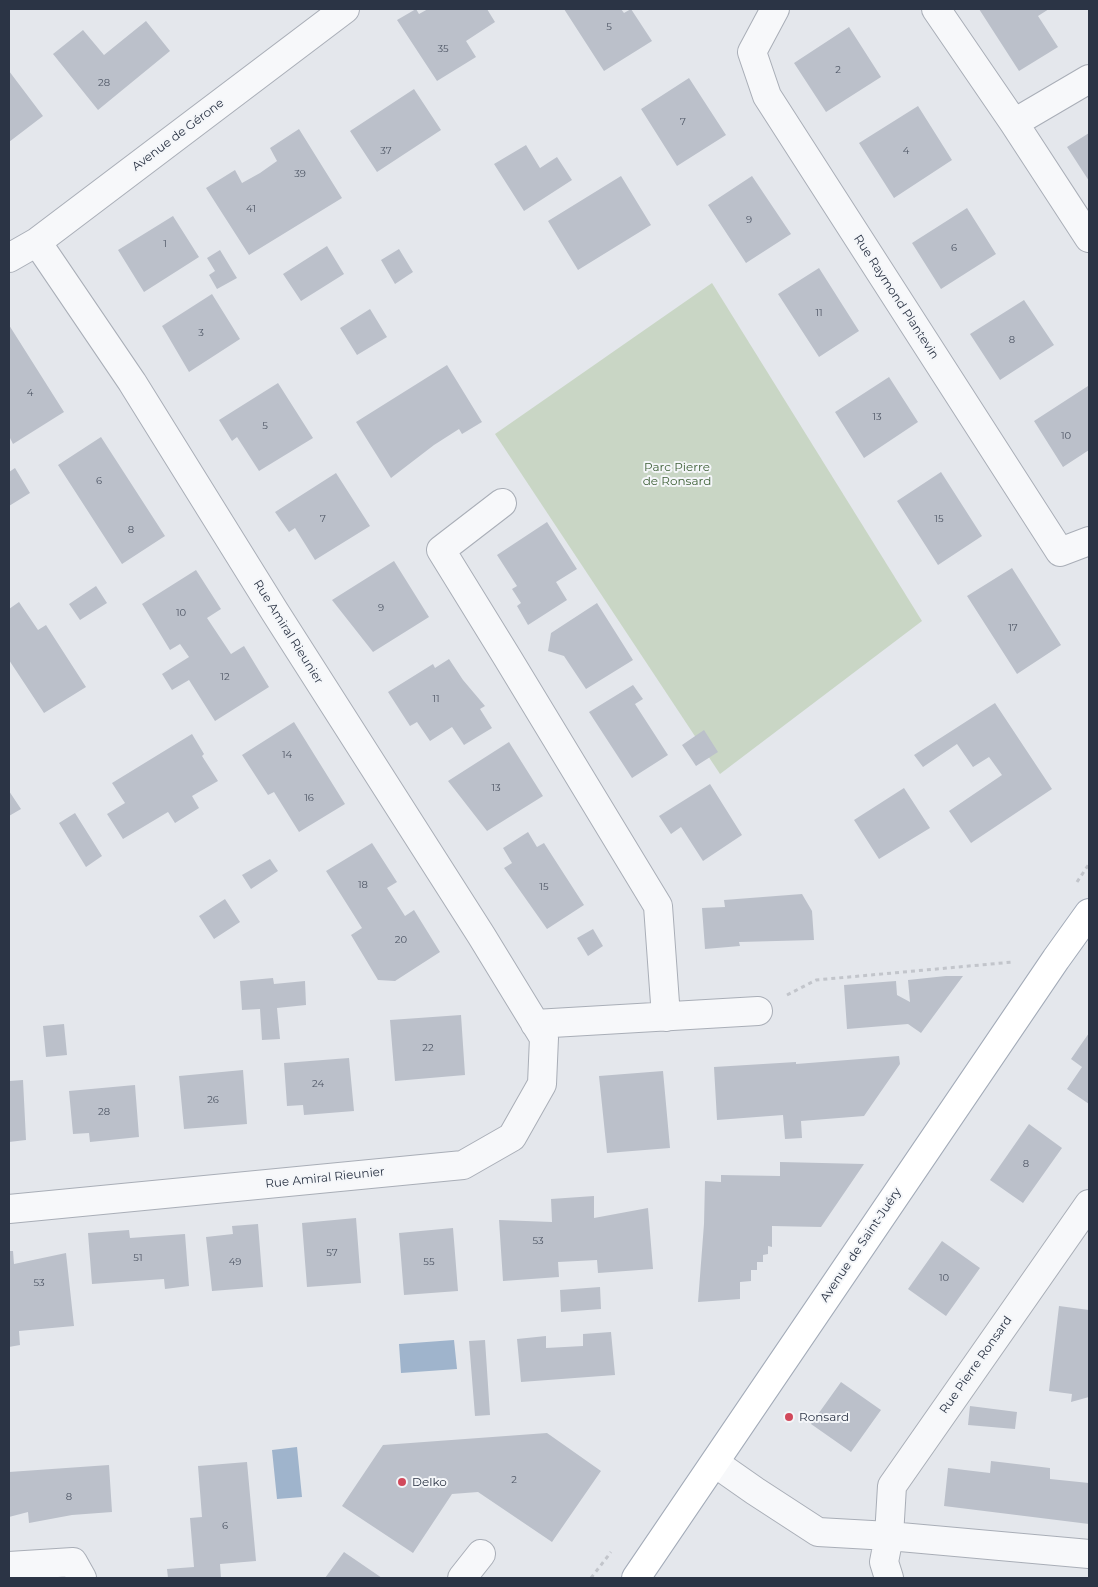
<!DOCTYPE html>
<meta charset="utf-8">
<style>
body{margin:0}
#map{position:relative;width:1098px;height:1587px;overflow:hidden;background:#e4e7ec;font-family:Montserrat,sans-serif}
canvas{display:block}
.frame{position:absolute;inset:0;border:10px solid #2b3445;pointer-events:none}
</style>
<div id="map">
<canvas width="1098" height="1587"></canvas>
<div class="frame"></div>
</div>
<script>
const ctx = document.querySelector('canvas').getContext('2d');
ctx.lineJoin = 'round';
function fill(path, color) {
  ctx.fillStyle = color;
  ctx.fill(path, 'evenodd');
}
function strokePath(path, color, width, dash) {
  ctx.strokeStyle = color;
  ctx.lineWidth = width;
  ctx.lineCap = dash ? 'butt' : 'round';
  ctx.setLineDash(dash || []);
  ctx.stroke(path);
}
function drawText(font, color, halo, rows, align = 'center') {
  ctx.font = font + ' Montserrat,sans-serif';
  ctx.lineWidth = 4;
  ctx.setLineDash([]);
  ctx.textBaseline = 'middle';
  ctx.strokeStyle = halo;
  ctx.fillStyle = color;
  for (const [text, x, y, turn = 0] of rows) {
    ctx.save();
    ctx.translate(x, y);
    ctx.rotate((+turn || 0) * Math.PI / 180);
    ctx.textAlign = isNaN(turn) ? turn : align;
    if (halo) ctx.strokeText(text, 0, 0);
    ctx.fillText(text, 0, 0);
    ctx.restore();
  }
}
fill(new Path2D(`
 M 712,283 L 922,621 L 720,774 L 495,434 Z`), '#c9d6c5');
fill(new Path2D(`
 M 454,1340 L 457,1369 L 401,1373 L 399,1344 Z
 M 297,1447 L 302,1497 L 277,1499 L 272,1450 Z`), '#9fb4cc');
fill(new Path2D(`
 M 416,9 L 419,14 L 428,9 L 487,9 L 495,22 L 466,41 L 476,57 L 437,81 L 397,20 Z
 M 564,9 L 621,9 L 624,13 L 631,9 L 652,41 L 604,71 Z
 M 979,9 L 1049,9 L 1038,16 L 1058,47 L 1019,71 Z
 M 146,21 L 170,51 L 98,110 L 53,54 L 83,30 L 104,55 Z
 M 849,27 L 881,77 L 826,112 L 794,63 Z
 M 9,71 L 43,116 L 9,142 Z
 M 689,78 L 726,135 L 677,166 L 641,109 Z
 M 414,89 L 441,130 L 377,172 L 350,131 Z
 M 918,106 L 952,160 L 894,198 L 859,143 Z
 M 299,129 L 342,198 L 249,255 L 206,188 L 235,170 L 242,183 L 260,173 L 277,161 L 270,148 Z
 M 1089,133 L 1089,181 L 1067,147 Z
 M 526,145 L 540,168 L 557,157 L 572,180 L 524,211 L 494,164 Z
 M 621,176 L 651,225 L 578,270 L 548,221 Z
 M 752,176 L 791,234 L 746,263 L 708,205 Z
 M 967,208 L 996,254 L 941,289 L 912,243 Z
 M 173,216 L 199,257 L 144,292 L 118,250 Z
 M 327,246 L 344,274 L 301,301 L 283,274 Z
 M 399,249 L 413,272 L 395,284 L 381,260 Z
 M 220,250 L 237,278 L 217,289 L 209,275 L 215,271 L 207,258 Z
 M 819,268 L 859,331 L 819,357 L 778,294 Z
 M 212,294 L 240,339 L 189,372 L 162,326 Z
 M 1024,300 L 1054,345 L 1000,380 L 970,334 Z
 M 370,309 L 387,337 L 357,355 L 340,328 Z
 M 9,325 L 64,412 L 13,444 L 9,436 Z
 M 447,365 L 482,422 L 462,434 L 459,429 L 434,445 L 391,478 L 356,422 Z
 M 889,377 L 918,422 L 864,458 L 835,412 Z
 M 278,383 L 313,438 L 259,471 L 237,437 L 232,441 L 219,420 Z
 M 1088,386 L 1089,389 L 1089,450 L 1063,467 L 1034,421 Z
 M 101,437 L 165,536 L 122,564 L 58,465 Z
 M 15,468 L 30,493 L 9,506 L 9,472 Z
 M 941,472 L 982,536 L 938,565 L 897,501 Z
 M 336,473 L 370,526 L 315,560 L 295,528 L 289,532 L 275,512 Z
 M 547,522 L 577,569 L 556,582 L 567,600 L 528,625 L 517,606 L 521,603 L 512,589 L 517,586 L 497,555 Z
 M 394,561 L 429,617 L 373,652 L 332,600 Z
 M 1012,568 L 1061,645 L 1017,674 L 967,596 Z
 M 196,570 L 221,609 L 207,618 L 231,654 L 244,646 L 269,687 L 215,721 L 189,680 L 172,690 L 162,674 L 189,657 L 180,644 L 170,650 L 142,604 Z
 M 96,586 L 107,603 L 80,620 L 69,604 Z
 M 19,602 L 38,630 L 46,625 L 86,687 L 44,713 L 9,660 L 9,609 Z
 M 597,603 L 633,660 L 586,689 L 564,656 L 548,651 L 551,633 Z
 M 449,659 L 463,680 L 485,706 L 480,709 L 492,728 L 464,745 L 452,727 L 430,741 L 417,722 L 410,726 L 388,692 L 433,664 L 435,668 Z
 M 633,685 L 643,699 L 635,704 L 668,755 L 632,778 L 589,712 Z
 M 995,703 L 1052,789 L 971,843 L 949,811 L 1002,775 L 989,757 L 973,767 L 957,744 L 923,767 L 914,755 Z
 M 294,722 L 345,804 L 299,832 L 274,792 L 268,795 L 242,755 Z
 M 704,730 L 718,752 L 696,766 L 682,745 Z
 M 192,734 L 204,754 L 202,756 L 218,781 L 192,796 L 199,808 L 175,823 L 168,812 L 123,839 L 107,814 L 125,803 L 112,783 Z
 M 509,742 L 543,796 L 487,831 L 448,781 Z
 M 710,784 L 742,835 L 703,861 L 681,827 L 671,834 L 659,816 Z
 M 904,788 L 930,828 L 879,859 L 854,820 Z
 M 9,791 L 21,809 L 9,816 Z
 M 75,813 L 102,856 L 86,867 L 59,823 Z
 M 528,832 L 537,847 L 544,843 L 584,905 L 547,929 L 504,868 L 512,863 L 503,848 Z
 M 372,843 L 397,882 L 387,888 L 398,905 L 405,916 L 414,910 L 440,952 L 395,981 L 378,980 L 351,935 L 362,928 L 326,871 Z
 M 270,859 L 278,871 L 251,889 L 242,875 Z
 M 802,894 L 812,911 L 814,940 L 739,942 L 740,946 L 705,949 L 702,908 L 725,907 L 724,900 Z
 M 225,899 L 240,922 L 214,939 L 199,916 Z
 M 593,929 L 603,946 L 588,956 L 577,938 Z
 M 946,976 L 963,976 L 921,1033 L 908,1024 L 847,1029 L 844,985 L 896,981 L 897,995 L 910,1002 L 908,980 Z
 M 273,978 L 274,984 L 305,981 L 306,1005 L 277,1008 L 280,1039 L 262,1040 L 260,1009 L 242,1010 L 240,981 Z
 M 461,1015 L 465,1075 L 395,1081 L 390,1020 Z
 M 64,1024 L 67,1055 L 46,1057 L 43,1026 Z
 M 1089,1033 L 1089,1104 L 1067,1089 L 1082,1067 L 1071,1059 Z
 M 899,1056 L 900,1064 L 864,1116 L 801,1121 L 802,1138 L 785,1139 L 783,1115 L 717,1120 L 714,1067 L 796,1062 L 796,1064 Z
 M 349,1058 L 354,1111 L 304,1115 L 303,1105 L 287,1106 L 284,1063 Z
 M 243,1070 L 247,1124 L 184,1129 L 179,1076 Z
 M 663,1071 L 670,1148 L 607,1153 L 599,1076 Z
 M 23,1080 L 26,1140 L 9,1142 L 9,1081 Z
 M 135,1085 L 139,1137 L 90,1142 L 89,1133 L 73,1134 L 69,1091 Z
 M 1029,1124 L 1062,1148 L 1023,1203 L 990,1180 Z
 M 780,1162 L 864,1164 L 821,1227 L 772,1226 L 772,1247 L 768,1246 L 768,1254 L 763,1255 L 763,1262 L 757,1262 L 757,1270 L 751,1270 L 751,1281 L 740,1282 L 740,1299 L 698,1302 L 704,1224 L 705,1181 L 721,1182 L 721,1175 L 780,1176 Z
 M 594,1196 L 594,1218 L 648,1208 L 653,1269 L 598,1273 L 597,1260 L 558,1262 L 559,1277 L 503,1281 L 499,1220 L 552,1222 L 551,1199 Z
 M 356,1218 L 361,1283 L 307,1287 L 302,1223 Z
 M 258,1224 L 263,1287 L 212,1291 L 206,1237 L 233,1234 L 232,1226 Z
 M 453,1228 L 458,1291 L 404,1295 L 399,1233 Z
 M 129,1230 L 130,1238 L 185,1234 L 189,1286 L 165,1289 L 164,1279 L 92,1284 L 88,1233 Z
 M 942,1241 L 980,1268 L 946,1316 L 908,1289 Z
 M 9,1251 L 13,1251 L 14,1264 L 66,1253 L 74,1326 L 19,1331 L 20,1345 L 9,1347 Z
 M 600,1287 L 601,1309 L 561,1312 L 560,1290 Z
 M 1059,1306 L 1089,1310 L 1089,1397 L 1071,1402 L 1072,1394 L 1049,1391 Z
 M 611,1332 L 615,1375 L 521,1382 L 517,1339 L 546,1336 L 546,1348 L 583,1346 L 583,1334 Z
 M 485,1340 L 490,1415 L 475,1416 L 469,1341 Z
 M 841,1382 L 881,1410 L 851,1452 L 811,1424 Z
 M 970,1406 L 1017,1412 L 1015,1429 L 968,1425 Z
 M 547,1433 L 601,1471 L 552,1542 L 478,1492 L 452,1494 L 413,1553 L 342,1506 L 383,1445 Z
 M 991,1461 L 1050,1468 L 1050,1479 L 1089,1483 L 1089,1524 L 944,1506 L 948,1468 L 990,1473 Z
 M 247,1462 L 256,1561 L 220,1564 L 221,1578 L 168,1578 L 167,1569 L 194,1567 L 190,1518 L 202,1517 L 198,1466 Z
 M 109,1465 L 112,1512 L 72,1515 L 29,1523 L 28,1512 L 9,1517 L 9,1472 Z
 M 344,1552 L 382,1578 L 325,1578 Z`), '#bbc0ca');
const minor = new Path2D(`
 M 775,9 L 752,52 L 767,96 L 1060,552 L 1089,541
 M 936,9 L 1014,123 L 1089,238
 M 1014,123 L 1089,79
 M 9,258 L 37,242 L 345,9
 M 502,503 L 441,550 L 507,657 L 658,906 L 666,1017
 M 535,1024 L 758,1011
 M 9,1209 L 463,1165 L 512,1137 L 542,1084 L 544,1038 L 481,935 L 275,612 L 132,382 L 37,242
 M 715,1463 L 755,1491 L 818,1532 L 889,1536 L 1089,1554
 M 9,1566 L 73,1562 L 82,1578
 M 462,1578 L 481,1554
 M 889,1578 L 884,1562 L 889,1536 L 892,1486 L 1089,1204`);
const major = new Path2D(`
 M 636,1578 L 1056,959 L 1089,913`);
strokePath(minor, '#a9aeb7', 30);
strokePath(major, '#a3abb8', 30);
strokePath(new Path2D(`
 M 1077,882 L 1089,864
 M 787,995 L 816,980 L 1013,962
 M 591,1578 L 611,1552`), '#c2c5cb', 3, [4, 4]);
strokePath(minor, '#f7f8fa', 28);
strokePath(major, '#fff', 28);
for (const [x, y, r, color] of [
 [789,1417,5,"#d1495b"],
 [402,1482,5,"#d1495b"]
]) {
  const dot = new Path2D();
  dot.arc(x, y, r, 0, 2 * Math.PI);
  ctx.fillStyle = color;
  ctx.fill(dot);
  strokePath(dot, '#f4f6f9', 2);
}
drawText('10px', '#4f5766', null, [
 ["5",609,27],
 ["35",443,49],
 ["2",838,70],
 ["28",104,83],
 ["7",683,122],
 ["37",386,151],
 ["4",906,151],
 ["39",300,174],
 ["41",251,209],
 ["9",749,220],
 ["1",165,244],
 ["6",954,248],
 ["11",819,313],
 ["3",201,333],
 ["8",1012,340],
 ["4",30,393],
 ["13",877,417],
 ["5",265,426],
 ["10",1066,436],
 ["6",99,481],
 ["7",323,519],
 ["15",939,519],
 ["8",131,530],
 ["9",381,608],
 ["10",181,613],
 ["17",1013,628],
 ["12",225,677],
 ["11",436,699],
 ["14",287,755],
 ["13",496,788],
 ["16",309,798],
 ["18",363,885],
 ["15",544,887],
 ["20",401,940],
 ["22",428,1048],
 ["24",318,1084],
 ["26",213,1100],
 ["28",104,1112],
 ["8",1026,1164],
 ["53",538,1241],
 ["57",332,1253],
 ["51",138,1258],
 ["49",235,1262],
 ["55",429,1262],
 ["10",944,1278],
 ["53",39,1283],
 ["2",514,1480],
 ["8",69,1497],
 ["6",225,1526]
]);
drawText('12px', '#2b3445', '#f4f6f9', [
 ["Avenue de Gérone",178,135,-37],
 ["Rue Raymond Plantevin",896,297,57],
 ["Rue Amiral Rieunier",288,632,58],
 ["Rue Amiral Rieunier",325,1178,-6],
 ["Avenue de Saint-Juéry",861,1245,-56],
 ["Rue Pierre Ronsard",976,1365,-55]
]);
drawText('12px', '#3f6138', '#f4f6f9', [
 ["Parc Pierre",677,467],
 ["de Ronsard",677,481]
]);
drawText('12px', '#2b3445', '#f4f6f9', [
 ["Ronsard",799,1417],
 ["Delko",412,1482]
], 'left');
</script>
